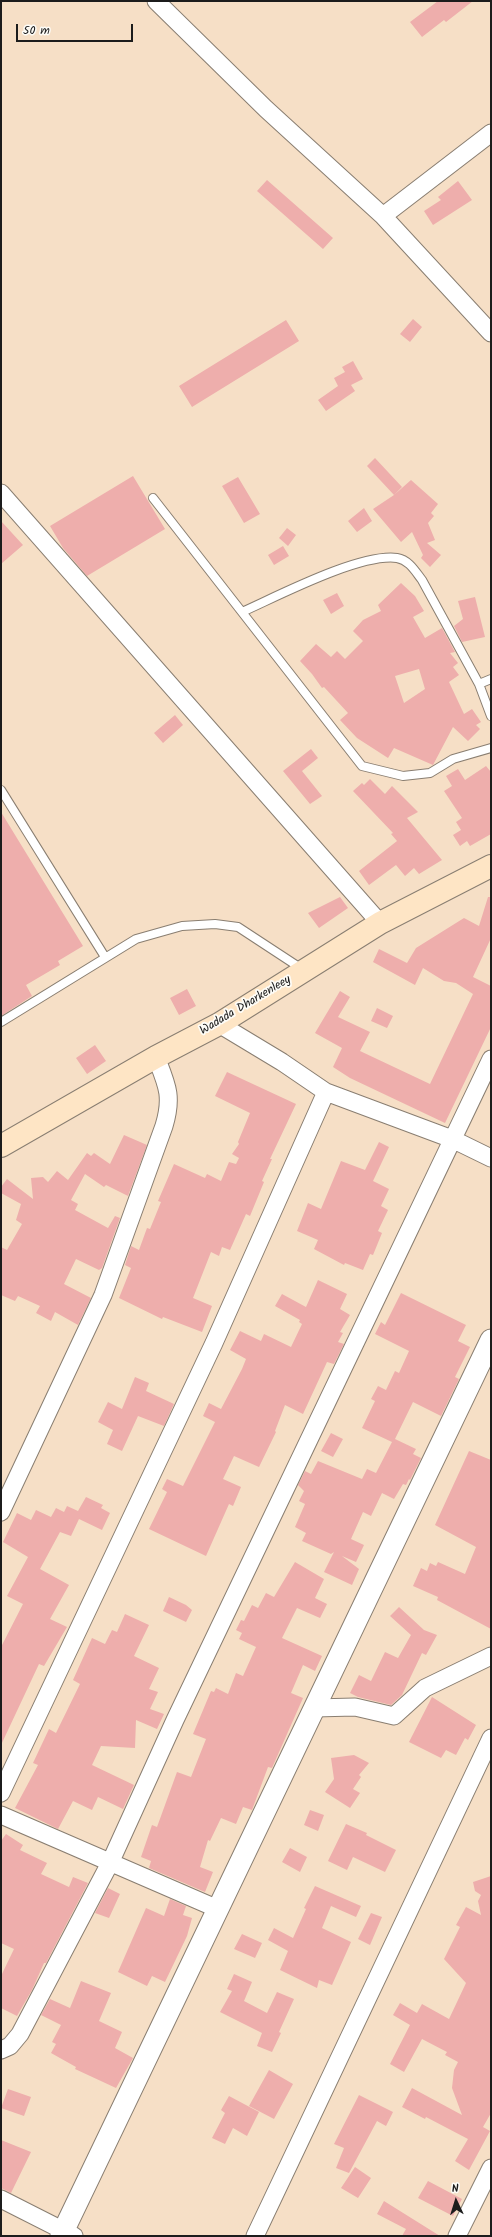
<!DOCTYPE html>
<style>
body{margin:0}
#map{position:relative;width:492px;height:2237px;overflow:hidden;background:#f6dfc6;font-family:Kalam,sans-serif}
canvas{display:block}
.frame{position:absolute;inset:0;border:2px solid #1c1c1c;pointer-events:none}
.north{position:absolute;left:436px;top:2181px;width:40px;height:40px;-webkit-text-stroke:3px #fdfcf7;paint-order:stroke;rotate:356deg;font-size:11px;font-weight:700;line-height:16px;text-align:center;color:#1c1c1c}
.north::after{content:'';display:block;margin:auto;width:14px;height:18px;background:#1c1c1c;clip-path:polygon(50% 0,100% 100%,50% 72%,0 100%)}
.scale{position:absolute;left:16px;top:24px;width:117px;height:18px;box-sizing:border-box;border:2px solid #1c1c1c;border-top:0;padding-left:5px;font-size:12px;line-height:14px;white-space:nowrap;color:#1c1c1c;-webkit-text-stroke:3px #fdfcf7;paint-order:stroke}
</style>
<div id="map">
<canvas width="492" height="2237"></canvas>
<div class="frame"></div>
<div class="north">N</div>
<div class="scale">50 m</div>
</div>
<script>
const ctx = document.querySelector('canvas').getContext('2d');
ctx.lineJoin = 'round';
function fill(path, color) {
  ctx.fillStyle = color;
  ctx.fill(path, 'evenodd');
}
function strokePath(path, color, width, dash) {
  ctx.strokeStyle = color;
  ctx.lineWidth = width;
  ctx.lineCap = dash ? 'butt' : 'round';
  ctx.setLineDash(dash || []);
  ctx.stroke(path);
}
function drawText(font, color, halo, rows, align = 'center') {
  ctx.font = font + ' Kalam,sans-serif';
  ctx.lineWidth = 3.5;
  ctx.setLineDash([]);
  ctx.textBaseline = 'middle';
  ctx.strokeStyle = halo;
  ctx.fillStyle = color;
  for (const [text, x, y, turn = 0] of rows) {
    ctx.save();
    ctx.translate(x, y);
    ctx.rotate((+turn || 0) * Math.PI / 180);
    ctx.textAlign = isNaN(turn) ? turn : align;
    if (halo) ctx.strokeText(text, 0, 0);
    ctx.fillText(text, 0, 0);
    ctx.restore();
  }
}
fill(new Path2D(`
 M 438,1 L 473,1 L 446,22 L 444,20 L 422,37 L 410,22 Z
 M 267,180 L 333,238 L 323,249 L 257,191 Z
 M 458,181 L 472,200 L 433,225 L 424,211 L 441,200 L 438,197 Z
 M 413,319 L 422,327 L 410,342 L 400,334 Z
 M 286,320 L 299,341 L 192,407 L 179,386 Z
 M 353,361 L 363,379 L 351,385 L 355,391 L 326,411 L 318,400 L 338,386 L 334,378 L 345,372 L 342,367 Z
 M 375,458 L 402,487 L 394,495 L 411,480 L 438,504 L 431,513 L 434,516 L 428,523 L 435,540 L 427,543 L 441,555 L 430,567 L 421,558 L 423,555 L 412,532 L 401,542 L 373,509 L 394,495 L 367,466 Z
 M 133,476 L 165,529 L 87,576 L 63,548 L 50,526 Z
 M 238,477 L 260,514 L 244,523 L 222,486 Z
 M 364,508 L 372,521 L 357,532 L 348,521 Z
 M 1,521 L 23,545 L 1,564 Z
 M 287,528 L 296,535 L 288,546 L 279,538 Z
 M 283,546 L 289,556 L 274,565 L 268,555 Z
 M 401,583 L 415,596 L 424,611 L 413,617 L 425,638 L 442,628 L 455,652 L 450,653 L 458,663 L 453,667 L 459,675 L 449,682 L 464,714 L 472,709 L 481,722 L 476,725 L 480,729 L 468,741 L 453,727 L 433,765 L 394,748 L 388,758 L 357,738 L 340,720 L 348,713 L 324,687 L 322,688 L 312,674 L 300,661 L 316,644 L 331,657 L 337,651 L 345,659 L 363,641 L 353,631 L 363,620 L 381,611 L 378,605 ZM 419,669 L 425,689 L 404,703 L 395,676 Z
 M 337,593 L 344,606 L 331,614 L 323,600 Z
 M 475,597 L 485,637 L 462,642 L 454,626 L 463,619 L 458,601 Z
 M 175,715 L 183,725 L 163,743 L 154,733 Z
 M 311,749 L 318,758 L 302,771 L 322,796 L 310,804 L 283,771 Z
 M 486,766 L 491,772 L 491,834 L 470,846 L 467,841 L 460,846 L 453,835 L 461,830 L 456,822 L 462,818 L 444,791 L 452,786 L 446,776 L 458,769 L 465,780 Z
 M 370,779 L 385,794 L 392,786 L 418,812 L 407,818 L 442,860 L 419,874 L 414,868 L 405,876 L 396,865 L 369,885 L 359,871 L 397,841 L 391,834 L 393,833 L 353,791 L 362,783 L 364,785 Z
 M 1,812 L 83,946 L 58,961 L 60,965 L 26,985 L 32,996 L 1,1016 Z
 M 340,897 L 348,908 L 319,928 L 308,913 Z
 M 488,897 L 491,897 L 491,938 L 473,977 L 491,986 L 491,1027 L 445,1123 L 350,1078 L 333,1067 L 342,1048 L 315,1033 L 340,991 L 350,997 L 338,1017 L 370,1032 L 360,1051 L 430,1084 L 473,994 L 456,983 L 444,981 L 423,968 L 415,985 L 373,962 L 379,949 L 407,963 L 416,948 L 464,918 L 479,926 Z
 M 187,989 L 196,1006 L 179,1015 L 170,998 Z
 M 377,1008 L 393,1016 L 387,1028 L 371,1021 Z
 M 95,1045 L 106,1061 L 87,1074 L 76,1058 Z
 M 227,1072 L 296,1104 L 270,1159 L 272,1159 L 262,1181 L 264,1182 L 250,1216 L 246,1214 L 230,1250 L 222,1247 L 219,1256 L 211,1252 L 193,1298 L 212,1306 L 202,1332 L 163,1317 L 162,1319 L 119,1298 L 131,1268 L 125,1265 L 131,1246 L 139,1250 L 147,1228 L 150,1229 L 161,1202 L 158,1201 L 174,1164 L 205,1178 L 207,1174 L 221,1181 L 229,1162 L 236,1164 L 239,1158 L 232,1154 L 239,1144 L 238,1142 L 250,1113 L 215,1096 Z
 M 124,1135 L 147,1145 L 128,1196 L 106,1185 L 104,1187 L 85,1174 L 71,1200 L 78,1204 L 75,1210 L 108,1228 L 115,1216 L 120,1218 L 102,1268 L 99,1270 L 76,1259 L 64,1284 L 91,1298 L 78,1325 L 55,1312 L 51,1321 L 36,1313 L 40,1306 L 18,1296 L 15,1301 L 1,1295 L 1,1247 L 7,1250 L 22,1224 L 16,1220 L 21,1204 L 1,1193 L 1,1187 L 7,1179 L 33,1199 L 31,1178 L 43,1177 L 48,1182 L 57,1171 L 68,1180 L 87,1153 L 91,1156 L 94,1153 L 110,1164 Z
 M 379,1142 L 389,1147 L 373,1181 L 389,1189 L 381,1206 L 388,1210 L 378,1231 L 382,1233 L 373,1255 L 370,1254 L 363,1270 L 345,1263 L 344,1265 L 314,1249 L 318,1240 L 297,1231 L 308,1203 L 321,1209 L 341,1161 L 365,1170 Z
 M 318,1280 L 347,1294 L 340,1309 L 350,1315 L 340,1332 L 343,1333 L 338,1342 L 344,1344 L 334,1364 L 327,1362 L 303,1414 L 285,1405 L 275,1431 L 276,1432 L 259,1467 L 234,1456 L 223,1479 L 241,1487 L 233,1506 L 229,1504 L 206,1556 L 149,1529 L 167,1492 L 162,1489 L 167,1479 L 183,1486 L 215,1422 L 203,1416 L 209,1403 L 221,1409 L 242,1369 L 246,1359 L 230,1350 L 240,1331 L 261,1341 L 264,1334 L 291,1347 L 302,1324 L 299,1322 L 300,1320 L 275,1306 L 282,1294 L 306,1307 Z
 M 401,1293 L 466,1325 L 458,1341 L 470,1347 L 455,1377 L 459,1379 L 441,1416 L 413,1402 L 395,1439 L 416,1449 L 413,1454 L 421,1458 L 410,1480 L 409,1479 L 406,1485 L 403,1484 L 394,1499 L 382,1493 L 371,1516 L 363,1512 L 351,1539 L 364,1545 L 356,1562 L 342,1556 L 359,1569 L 352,1585 L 324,1572 L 334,1552 L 331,1554 L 302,1541 L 306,1533 L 295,1527 L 305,1504 L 299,1501 L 304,1491 L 298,1485 L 305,1471 L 311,1474 L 318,1461 L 362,1479 L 367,1469 L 376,1473 L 392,1442 L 362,1428 L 375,1401 L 371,1399 L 378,1386 L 386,1390 L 395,1371 L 399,1373 L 409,1351 L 375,1334 L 381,1322 L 385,1325 Z
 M 135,1377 L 149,1383 L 146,1391 L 174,1404 L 164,1426 L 138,1416 L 122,1451 L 107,1444 L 113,1430 L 98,1422 L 108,1402 L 122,1409 Z
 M 331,1433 L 343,1439 L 333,1457 L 321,1451 Z
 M 469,1451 L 491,1460 L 491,1629 L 437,1600 L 438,1597 L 413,1586 L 421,1568 L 427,1571 L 430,1563 L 436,1566 L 438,1562 L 465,1574 L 476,1547 L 435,1525 Z
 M 86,1497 L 103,1505 L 101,1508 L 110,1513 L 102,1530 L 79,1519 L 71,1536 L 60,1532 L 40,1569 L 69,1585 L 50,1619 L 67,1627 L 44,1666 L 39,1664 L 1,1745 L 1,1647 L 23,1604 L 7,1596 L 28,1557 L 3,1542 L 17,1513 L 31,1520 L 36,1510 L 51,1517 L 56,1508 L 64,1512 L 67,1506 L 78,1511 Z
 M 295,1562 L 324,1579 L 315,1598 L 327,1604 L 320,1618 L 297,1608 L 282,1638 L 322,1656 L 315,1671 L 303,1665 L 291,1693 L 303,1698 L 272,1768 L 268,1767 L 252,1810 L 243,1807 L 236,1824 L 221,1818 L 210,1841 L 208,1840 L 200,1867 L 213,1872 L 205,1892 L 149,1868 L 151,1861 L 141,1857 L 152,1825 L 157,1827 L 177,1772 L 191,1777 L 206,1739 L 193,1734 L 211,1691 L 214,1692 L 216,1688 L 228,1694 L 236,1673 L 243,1676 L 256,1647 L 239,1639 L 242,1633 L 236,1630 L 241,1620 L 244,1621 L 252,1605 L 258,1608 L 266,1593 L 274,1597 Z
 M 169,1597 L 186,1605 L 192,1610 L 186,1622 L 163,1611 Z
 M 399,1607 L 424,1630 L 437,1635 L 426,1655 L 422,1653 L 402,1695 L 391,1705 L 358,1697 L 350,1693 L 359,1675 L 371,1681 L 385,1652 L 398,1658 L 411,1635 L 390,1616 Z
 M 125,1614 L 149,1625 L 134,1656 L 159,1668 L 149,1689 L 158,1692 L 150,1709 L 164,1714 L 157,1729 L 136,1720 L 135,1748 L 101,1746 L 92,1765 L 134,1785 L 123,1809 L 98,1797 L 92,1810 L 73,1801 L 58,1829 L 15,1808 L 38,1765 L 33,1763 L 49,1729 L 56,1733 L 80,1684 L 73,1680 L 92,1638 L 105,1644 L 112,1630 L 117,1632 Z
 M 432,1697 L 476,1725 L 468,1740 L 465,1738 L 456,1755 L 446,1750 L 441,1758 L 409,1742 Z
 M 354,1755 L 369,1763 L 359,1775 L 361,1777 L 353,1789 L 360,1793 L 350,1808 L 325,1792 L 334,1779 L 331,1758 Z
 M 310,1810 L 324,1815 L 318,1831 L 304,1825 Z
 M 346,1824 L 367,1833 L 366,1835 L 396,1850 L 385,1872 L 353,1857 L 347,1870 L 328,1861 Z
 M 6,1834 L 23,1845 L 20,1850 L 47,1863 L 41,1874 L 69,1887 L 73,1877 L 88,1883 L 46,1963 L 44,1963 L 32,1990 L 17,2016 L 1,2008 L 1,1976 L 14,1949 L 1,1943 L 1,1841 Z
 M 290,1848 L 307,1857 L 300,1872 L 282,1862 Z
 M 491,1876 L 491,2113 L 483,2127 L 490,2131 L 469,2170 L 455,2161 L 468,2139 L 426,2117 L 425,2119 L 402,2107 L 412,2088 L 462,2115 L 452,2088 L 454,2070 L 458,2062 L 445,2055 L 447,2052 L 422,2039 L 404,2072 L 390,2064 L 410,2025 L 393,2015 L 400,2003 L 417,2013 L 422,2004 L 449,2019 L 466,1983 L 444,1959 L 460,1927 L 456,1925 L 466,1907 L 481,1915 L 478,1901 L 481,1895 L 475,1891 L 473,1882 Z
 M 315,1886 L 361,1906 L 356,1917 L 331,1906 L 322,1928 L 351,1942 L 332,1985 L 319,1980 L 317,1988 L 280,1970 L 288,1951 L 268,1940 L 274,1928 L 293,1938 L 306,1909 L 304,1908 Z
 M 108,1888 L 120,1894 L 109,1918 L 95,1913 Z
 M 170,1899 L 186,1906 L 183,1915 L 192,1918 L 187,1936 L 165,1982 L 152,1976 L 147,1986 L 118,1972 L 146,1908 L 164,1916 Z
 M 371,1913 L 382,1917 L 370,1945 L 358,1939 Z
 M 242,1934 L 262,1943 L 255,1958 L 234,1949 Z
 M 234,1974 L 252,1982 L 244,2001 L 267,2013 L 277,1992 L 294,1999 L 279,2032 L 281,2033 L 272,2052 L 257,2046 L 262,2033 L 220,2012 L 232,1991 L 227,1989 Z
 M 81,1981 L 111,1993 L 99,2021 L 122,2032 L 115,2048 L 133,2058 L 116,2088 L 75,2069 L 76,2067 L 51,2053 L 56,2044 L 52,2042 L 61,2025 L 41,2015 L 50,1999 L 70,2008 Z
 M 269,2070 L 293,2084 L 274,2119 L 249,2106 Z
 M 8,2089 L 31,2097 L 24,2116 L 1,2108 Z
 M 359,2095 L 393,2112 L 386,2126 L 377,2121 L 349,2173 L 336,2168 L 344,2148 L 334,2144 Z
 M 229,2096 L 259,2112 L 247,2136 L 233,2128 L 225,2144 L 212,2138 L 225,2113 L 221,2110 Z
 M 1,2140 L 31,2152 L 11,2193 L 1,2188 Z
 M 355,2167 L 371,2178 L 358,2198 L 341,2188 Z
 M 428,2181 L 462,2199 L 453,2216 L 418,2198 Z
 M 384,2201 L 440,2236 L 402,2236 L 406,2229 L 377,2214 Z`), '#eeaeac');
const service = new Path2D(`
 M 153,498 L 362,766 L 403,776 L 430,773 L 453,759 L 491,748
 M 242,612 C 278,596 360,553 397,558 C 409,560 415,571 422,580 L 479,684 L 491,716
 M 479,684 L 491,679
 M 1,790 L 105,957
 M 1,1022 L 136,939 L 182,926 L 215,924 L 238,927 L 302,969`);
const minor = new Path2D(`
 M 156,1 L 266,109 L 383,216 L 491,333
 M 383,216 L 491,133
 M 1,493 L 380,923
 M 219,1024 L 282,1062 L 326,1092 L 452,1139 L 491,1158
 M 1,1512 L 103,1295 L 164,1126 C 173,1096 167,1085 156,1057
 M 314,1708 L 355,1707 L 394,1716 L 425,1688 L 491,1656
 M 1,1793 L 214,1343 L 326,1092
 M 1,1815 L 218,1909
 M 1,2050 L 10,2046 L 20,2034 L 110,1863 L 175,1720 L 491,1059
 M 1,2199 L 74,2236
 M 255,2236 L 491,1738
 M 457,2236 L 491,2168`);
const tertiary = new Path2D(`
 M 61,2236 L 491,1340`);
const secondary = new Path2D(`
 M 1,1146 L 156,1057 L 219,1024 L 380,923 L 491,866`);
strokePath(service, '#897e71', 10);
strokePath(minor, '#897e71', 19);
strokePath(tertiary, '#897e71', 23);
strokePath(secondary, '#897e71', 24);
strokePath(service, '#fff', 8);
strokePath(minor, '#fff', 17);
strokePath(tertiary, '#fff', 21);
strokePath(secondary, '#fee5c5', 22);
drawText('12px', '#1c1c1c', '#fdfcf7', [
 ["Wadada Dharkenleey",246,1006,-31]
]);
</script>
